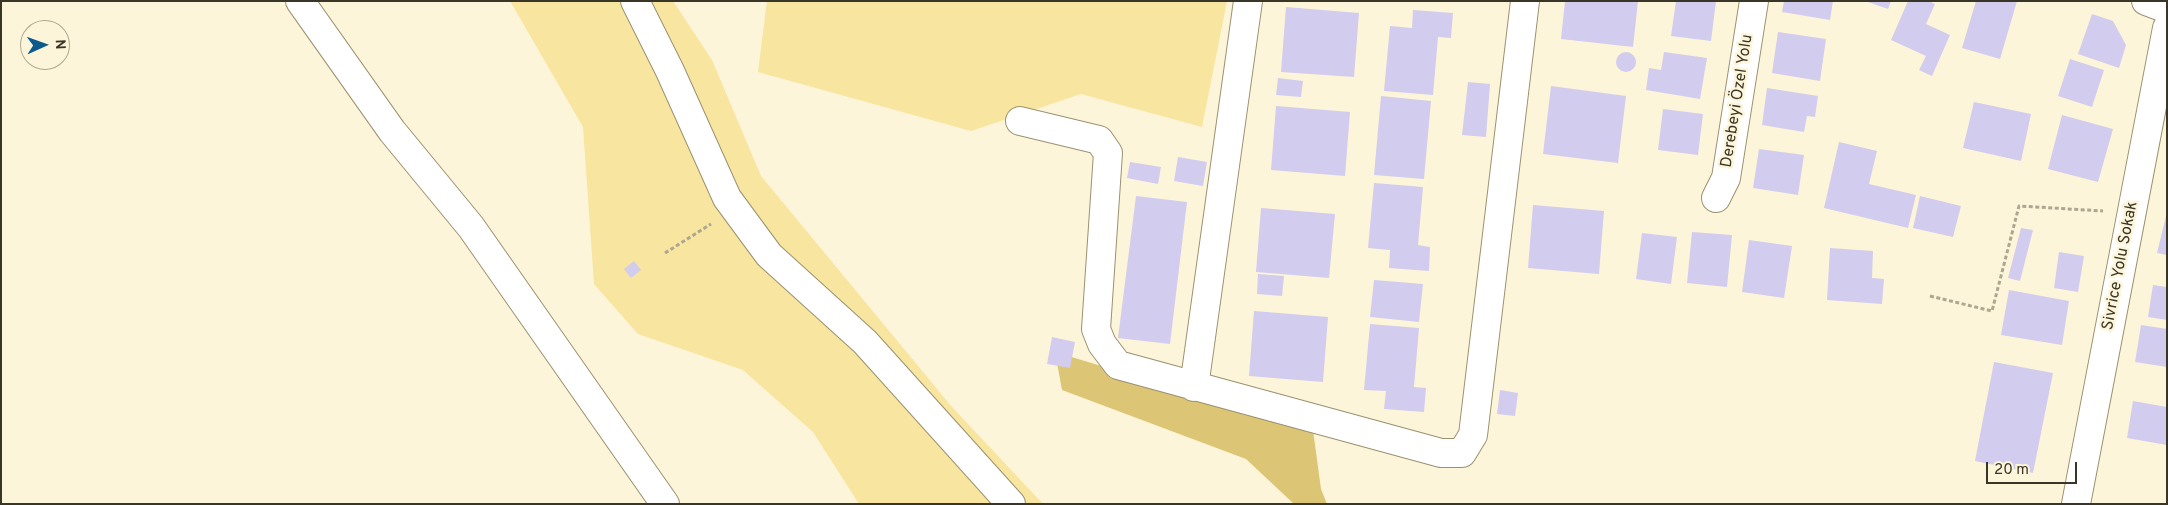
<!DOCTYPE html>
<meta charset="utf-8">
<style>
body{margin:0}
#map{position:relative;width:2168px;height:505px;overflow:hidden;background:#fdf5d9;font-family:Overpass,sans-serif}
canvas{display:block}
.frame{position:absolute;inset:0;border:2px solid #393527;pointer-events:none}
.north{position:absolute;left:20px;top:20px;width:50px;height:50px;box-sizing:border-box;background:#fdf5d9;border:1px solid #afa892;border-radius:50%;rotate:88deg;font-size:14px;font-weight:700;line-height:20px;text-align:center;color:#393527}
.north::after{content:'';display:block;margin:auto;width:18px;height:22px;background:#0d5a8d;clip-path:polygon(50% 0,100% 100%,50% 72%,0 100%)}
.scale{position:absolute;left:1986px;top:462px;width:91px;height:22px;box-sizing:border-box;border:2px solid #393527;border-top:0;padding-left:6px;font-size:15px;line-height:18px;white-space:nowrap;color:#393527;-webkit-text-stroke:4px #fdf5d9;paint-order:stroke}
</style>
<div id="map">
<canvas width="2168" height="505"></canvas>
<div class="frame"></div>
<div class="north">N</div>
<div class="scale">20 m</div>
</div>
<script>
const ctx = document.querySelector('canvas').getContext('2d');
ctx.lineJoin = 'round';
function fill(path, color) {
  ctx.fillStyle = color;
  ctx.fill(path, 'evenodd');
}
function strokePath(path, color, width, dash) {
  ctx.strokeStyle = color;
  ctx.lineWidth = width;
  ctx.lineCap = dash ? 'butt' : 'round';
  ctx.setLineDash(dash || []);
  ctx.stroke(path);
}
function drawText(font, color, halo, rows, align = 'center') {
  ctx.font = font + ' Overpass,sans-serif';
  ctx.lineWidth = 5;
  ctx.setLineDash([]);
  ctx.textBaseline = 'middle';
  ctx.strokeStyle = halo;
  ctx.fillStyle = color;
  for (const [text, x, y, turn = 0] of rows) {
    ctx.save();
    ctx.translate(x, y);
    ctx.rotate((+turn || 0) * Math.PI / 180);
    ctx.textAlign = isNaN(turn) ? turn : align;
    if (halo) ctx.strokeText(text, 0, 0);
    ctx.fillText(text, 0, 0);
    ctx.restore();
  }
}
fill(new Path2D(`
 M 510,1 L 673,1 L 712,60 L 761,176 L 952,407 L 1043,504 L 859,504 L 813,432 L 743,370 L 638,334 L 594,284 L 583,127 Z
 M 767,1 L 1227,1 L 1202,127 L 1081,94 L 971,131 L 758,72 Z`), '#f8e59f');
fill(new Path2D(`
 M 1055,352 L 1313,430 L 1321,489 L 1327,504 L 1294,504 L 1246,459 L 1062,390 Z`), '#dcc575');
fill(new Path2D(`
 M 1565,1 L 1638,1 L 1633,47 L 1561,39 Z
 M 1676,1 L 1716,1 L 1711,41 L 1671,36 Z
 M 1784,1 L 1833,1 L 1830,20 L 1782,12 Z
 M 1865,1 L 1891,1 L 1888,9 Z
 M 1908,1 L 1929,1 L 1935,4 L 1926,24 L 1950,35 L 1932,76 L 1919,70 L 1926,56 L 1891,40 Z
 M 1976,1 L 2017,1 L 2000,59 L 1962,48 Z
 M 1286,7 L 1359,13 L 1354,77 L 1281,72 Z
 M 1413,10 L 1453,13 L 1451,38 L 1438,37 L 1433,95 L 1384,91 L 1390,26 L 1412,28 Z
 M 2092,14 L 2113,21 L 2126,45 L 2119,68 L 2078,54 Z
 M 1778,32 L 1826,39 L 1820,81 L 1772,73 Z
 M1616 62a10 10 0 1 1 20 0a10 10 0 1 1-20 0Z
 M 1664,52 L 1707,58 L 1700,99 L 1646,90 L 1649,68 L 1661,70 Z
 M 2070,59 L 2104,70 L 2092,107 L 2058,96 Z
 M 1278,78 L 1303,81 L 1301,97 L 1276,95 Z
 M 1468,82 L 1490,84 L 1486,137 L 1462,135 Z
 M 1551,86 L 1626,96 L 1618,163 L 1543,154 Z
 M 1767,88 L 1818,96 L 1815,117 L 1807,116 L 1804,132 L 1762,125 Z
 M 1381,96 L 1431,101 L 1424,179 L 1374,175 Z
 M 1974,102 L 2031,114 L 2021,161 L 1963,148 Z
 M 1276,106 L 1350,112 L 1345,176 L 1271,170 Z
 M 1663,109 L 1703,114 L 1698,155 L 1658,150 Z
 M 2062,115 L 2113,129 L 2098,182 L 2048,169 Z
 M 1839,142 L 1877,151 L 1869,184 L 1916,195 L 1908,228 L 1824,208 Z
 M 1759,149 L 1804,155 L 1798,195 L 1753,188 Z
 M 1178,157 L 1207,162 L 1203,186 L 1174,181 Z
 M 1130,162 L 1161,167 L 1158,184 L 1127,178 Z
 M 1374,183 L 1423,187 L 1418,245 L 1430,247 L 1429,271 L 1389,268 L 1390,250 L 1368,248 Z
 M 1136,196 L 1187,202 L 1170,344 L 1118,338 Z
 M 1920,196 L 1961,206 L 1953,237 L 1913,228 Z
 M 1533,205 L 1604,211 L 1599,274 L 1528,268 Z
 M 1261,208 L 1335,214 L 1329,278 L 1256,272 Z
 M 2166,216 L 2167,216 L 2167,255 L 2157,253 Z
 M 2021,228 L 2033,230 L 2020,281 L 2008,278 Z
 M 1692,232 L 1732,235 L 1727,287 L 1687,283 Z
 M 1642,233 L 1677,237 L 1671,284 L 1636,279 Z
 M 1749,240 L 1792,246 L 1784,298 L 1742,292 Z
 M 1830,248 L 1873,251 L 1872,278 L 1884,279 L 1882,304 L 1827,300 Z
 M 2059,252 L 2084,256 L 2078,292 L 2054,288 Z
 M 634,261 L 641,270 L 631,278 L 624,269 Z
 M 1258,274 L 1284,276 L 1282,296 L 1257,294 Z
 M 1374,280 L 1423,284 L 1419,322 L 1370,317 Z
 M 2153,285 L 2167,287 L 2167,320 L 2148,317 Z
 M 2009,290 L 2069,301 L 2062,345 L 2001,335 Z
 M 1254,311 L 1328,317 L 1323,382 L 1249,376 Z
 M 1370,324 L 1419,328 L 1414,387 L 1426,388 L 1424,412 L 1384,409 L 1386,391 L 1364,390 Z
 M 2141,325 L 2167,329 L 2167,367 L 2135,362 Z
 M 1052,337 L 1075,342 L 1070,368 L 1047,364 Z
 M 1994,362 L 2053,373 L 2033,473 L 1975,461 Z
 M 1500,390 L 1518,393 L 1515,416 L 1497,414 Z
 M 2133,401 L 2167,407 L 2167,445 L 2127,438 Z`), '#d2ccee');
const minor = new Path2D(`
 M 300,1 L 392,131 L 471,227 L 665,504
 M 635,1 L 670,71 L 727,198 L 769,255 L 865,342 L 1011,504
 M 2146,1 L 2167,9
 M 1020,121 L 1099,140 L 1108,153 L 1096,329 L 1102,344 L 1118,365 L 1441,453 L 1462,453 L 1473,435 L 1525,1
 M 1716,198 L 1726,178 L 1754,1
 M 1194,387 L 1248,1
 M 2076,504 L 2167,28`);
strokePath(minor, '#9a9170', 30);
strokePath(new Path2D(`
 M 665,253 L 711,224
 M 1930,296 L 1992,311 L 2019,206 L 2103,211`), '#ada690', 3, [4, 2.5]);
strokePath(minor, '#fff', 28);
drawText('16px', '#393527', '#fdf5d9', [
 ["Derebeyi Özel Yolu",1738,101,-81],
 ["Sivrice Yolu Sokak",2121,266,-79]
]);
</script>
